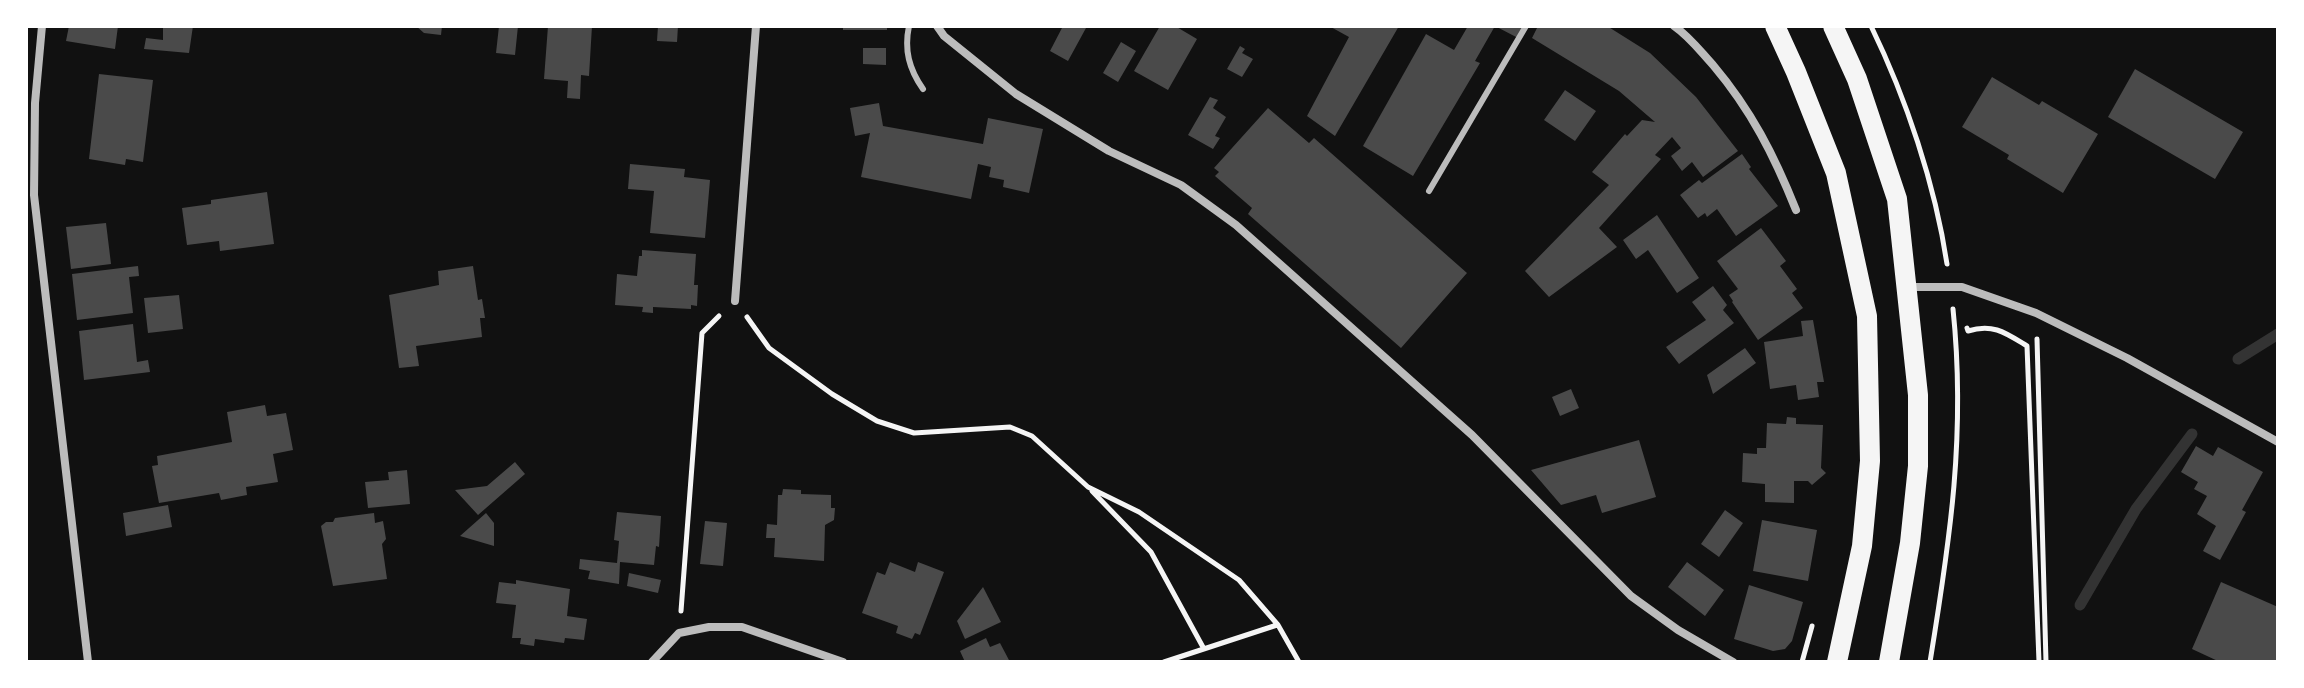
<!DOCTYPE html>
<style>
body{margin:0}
#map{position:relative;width:2304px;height:688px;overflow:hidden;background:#111;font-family:"IBM Plex Sans",sans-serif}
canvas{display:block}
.frame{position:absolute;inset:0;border:28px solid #fff;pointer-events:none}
</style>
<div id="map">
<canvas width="2304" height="688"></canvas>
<div class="frame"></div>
</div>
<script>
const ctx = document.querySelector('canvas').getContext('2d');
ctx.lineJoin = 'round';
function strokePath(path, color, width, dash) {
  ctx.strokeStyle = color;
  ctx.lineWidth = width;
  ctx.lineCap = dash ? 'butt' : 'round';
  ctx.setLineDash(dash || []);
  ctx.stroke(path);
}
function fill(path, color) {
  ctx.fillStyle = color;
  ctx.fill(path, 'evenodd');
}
strokePath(new Path2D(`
 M 2238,359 L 2278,334
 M 2080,605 L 2136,509 L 2192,434`), '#333', 11);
fill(new Path2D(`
 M 69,26 L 118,26 L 115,49 L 66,41 Z
 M 163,26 L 193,26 L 189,53 L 144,49 L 146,38 L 163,40 Z
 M 416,26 L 442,26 L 441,35 L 424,33 Z
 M 499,26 L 518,26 L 515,55 L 496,53 Z
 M 548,26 L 592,26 L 589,76 L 581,75 L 580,99 L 567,98 L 568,81 L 544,79 Z
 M 658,26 L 678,26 L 677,42 L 657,41 Z
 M 843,26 L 887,26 L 887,30 L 843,30 Z
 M 1063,26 L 1086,28 L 1068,61 L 1050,51 Z
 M 1160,26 L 1175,26 L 1197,39 L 1168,90 L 1134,71 Z
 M 1329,26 L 1399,26 L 1335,136 L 1307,116 L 1349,37 Z
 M 1468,26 L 1495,26 L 1475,61 L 1480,63 L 1413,176 L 1363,146 L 1426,34 L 1454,50 Z
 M 1495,26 L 1525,26 L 1518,38 Z
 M 1538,26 L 1607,26 L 1650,53 L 1696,97 L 1738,151 L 1703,177 L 1692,162 L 1682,171 L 1671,156 L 1681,148 L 1672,137 L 1655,155 L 1661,159 L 1599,228 L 1617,247 L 1549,297 L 1525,271 L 1609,185 L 1592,172 L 1625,134 L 1627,136 L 1642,120 L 1655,122 L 1619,91 L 1532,38 Z
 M 1121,42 L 1136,51 L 1118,82 L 1103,73 Z
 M 1240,46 L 1245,49 L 1242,53 L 1253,59 L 1242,77 L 1227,69 Z
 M 863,48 L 886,48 L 886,65 L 863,64 Z
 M 2135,69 L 2243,132 L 2215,179 L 2108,117 Z
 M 99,74 L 153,80 L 143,162 L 126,159 L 125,165 L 89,159 Z
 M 1992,77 L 2039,105 L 2042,101 L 2098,134 L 2063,193 L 2007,159 L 2009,155 L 1962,127 Z
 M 1565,90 L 1596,111 L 1575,141 L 1544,120 Z
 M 1210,97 L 1218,100 L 1213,108 L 1226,117 L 1215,136 L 1220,138 L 1213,149 L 1188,135 Z
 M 879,103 L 883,126 L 983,144 L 988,118 L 1043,129 L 1029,193 L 1003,187 L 1004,180 L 989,177 L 991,167 L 978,164 L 971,199 L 861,177 L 870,133 L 855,136 L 850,108 Z
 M 1268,108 L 1309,143 L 1314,138 L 1467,273 L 1401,348 L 1248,214 L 1252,208 L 1215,176 L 1219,172 L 1214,168 Z
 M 1742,154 L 1751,167 L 1749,169 L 1778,206 L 1736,236 L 1717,209 L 1707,217 L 1705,213 L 1698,218 L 1680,195 L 1699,180 L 1702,183 Z
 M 630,164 L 685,169 L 684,177 L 710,180 L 705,238 L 650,233 L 654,191 L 628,189 Z
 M 267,192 L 274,244 L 220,251 L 219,241 L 187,245 L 182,208 L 211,204 L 211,200 Z
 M 1657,215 L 1699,278 L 1677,293 L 1648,250 L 1636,259 L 1623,240 Z
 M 106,223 L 111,264 L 71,269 L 66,227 Z
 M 1761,228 L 1786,261 L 1780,266 L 1797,289 L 1792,293 L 1803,308 L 1758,340 L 1732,302 L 1733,301 L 1729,295 L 1738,289 L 1717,261 Z
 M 642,250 L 696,254 L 694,285 L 698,285 L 697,306 L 691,305 L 691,309 L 653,307 L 653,313 L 642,312 L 643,307 L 615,305 L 617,274 L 637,276 L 639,256 L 642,256 Z
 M 138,266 L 139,276 L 129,277 L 133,313 L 77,320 L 72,274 Z
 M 473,266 L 478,300 L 482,299 L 485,318 L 480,318 L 482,337 L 416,346 L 419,366 L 399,368 L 389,295 L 439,285 L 438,271 Z
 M 1713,286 L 1727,305 L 1723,310 L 1734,323 L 1679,364 L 1666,347 L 1706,320 L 1692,302 Z
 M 179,295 L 183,329 L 148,333 L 144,298 Z
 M 1813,320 L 1824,382 L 1817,382 L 1819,397 L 1798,400 L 1796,385 L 1770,389 L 1764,342 L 1803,336 L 1801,321 Z
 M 133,324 L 137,362 L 148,360 L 150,372 L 84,380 L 79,331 Z
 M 1745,348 L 1756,363 L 1713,394 L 1707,375 Z
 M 1571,389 L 1579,408 L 1560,416 L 1552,397 Z
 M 265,405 L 267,416 L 286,413 L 293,450 L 273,454 L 278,482 L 246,487 L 247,495 L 221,500 L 219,493 L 159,503 L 152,466 L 158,465 L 157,456 L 232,442 L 227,412 Z
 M 1787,417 L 1796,418 L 1796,424 L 1823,425 L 1821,468 L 1826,473 L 1812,485 L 1808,481 L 1794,481 L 1794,503 L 1765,502 L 1765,484 L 1742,482 L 1743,453 L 1757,454 L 1757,448 L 1766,448 L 1767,423 L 1786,424 Z
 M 1639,440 L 1656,497 L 1602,513 L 1596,495 L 1561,505 L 1531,470 Z
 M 2196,446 L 2213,456 L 2218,447 L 2263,472 L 2242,510 L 2246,512 L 2220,560 L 2203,551 L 2216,526 L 2197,514 L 2207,496 L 2194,489 L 2198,482 L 2181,472 Z
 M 515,462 L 525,474 L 478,515 L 455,490 L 487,486 Z
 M 407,470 L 410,504 L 368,508 L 365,482 L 389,480 L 388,472 Z
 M 783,489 L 801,490 L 801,494 L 831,495 L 831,508 L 835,508 L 834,520 L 825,525 L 824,561 L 774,557 L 775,538 L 766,538 L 767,524 L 777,525 L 778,495 L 782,495 Z
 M 168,505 L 172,527 L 126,536 L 123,513 Z
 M 1725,510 L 1743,523 L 1719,557 L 1701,544 Z
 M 617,512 L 661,516 L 659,547 L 656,546 L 654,565 L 620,562 L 619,584 L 588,579 L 590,571 L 579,569 L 580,559 L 617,563 L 619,541 L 614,540 Z
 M 374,513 L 375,523 L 383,521 L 386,539 L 382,544 L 387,579 L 333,586 L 321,526 L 326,522 L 333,522 L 335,518 Z
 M 486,513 L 494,523 L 494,546 L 460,536 Z
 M 1762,520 L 1817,530 L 1808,581 L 1753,571 Z
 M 705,521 L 727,523 L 723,566 L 700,564 Z
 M 890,562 L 915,572 L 918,562 L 944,572 L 920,635 L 915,633 L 912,639 L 896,633 L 898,626 L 862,613 L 877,572 L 885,575 Z
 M 1687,562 L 1724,590 L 1705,616 L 1668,587 Z
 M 629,573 L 661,580 L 658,593 L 627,586 Z
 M 516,580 L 570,589 L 567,616 L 587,619 L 584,640 L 565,638 L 564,643 L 535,639 L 534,646 L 520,644 L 521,638 L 512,638 L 516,605 L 496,603 L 499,582 L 516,584 Z
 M 2221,582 L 2278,607 L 2278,662 L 2220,662 L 2192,649 Z
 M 1749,585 L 1803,602 L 1792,641 L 1785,649 L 1773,651 L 1734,639 Z
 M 983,587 L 1001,622 L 965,639 L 957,621 Z
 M 986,638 L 990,647 L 1000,643 L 1010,662 L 965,662 L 960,651 Z`), '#4a4a4a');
strokePath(new Path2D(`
 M 1871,26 C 1906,98 1935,184 1947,264
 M 747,317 L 769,348 L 832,394 L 877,421 L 914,433 L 1010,427 L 1032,436 L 1088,487 L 1139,512 L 1239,580 L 1278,625 L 1299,662
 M 1967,328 L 1968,331 C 1993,323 2006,333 2027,346 L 2039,662
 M 2037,339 L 2046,662
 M 1092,491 L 1151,552 L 1204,649
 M 681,611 L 702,333 L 719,316
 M 1164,662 L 1277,625
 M 1802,662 L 1812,626
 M 1930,662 C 1950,540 1966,434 1953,309`), '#f5f5f5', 5);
strokePath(new Path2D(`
 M 909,26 C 904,50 909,69 923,89
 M 1429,191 L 1526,26`), '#bcbcbc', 6);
strokePath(new Path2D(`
 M 42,26 L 35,103 L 34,195 L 88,662
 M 937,26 L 944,36 L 1016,94 L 1109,151 L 1181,185 L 1236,225 L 1472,435 L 1631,596 L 1678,630 L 1733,662
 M 1674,26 C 1690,37 1700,51 1713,65 C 1751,110 1774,155 1796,210
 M 1909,287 L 1962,287 L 2036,313 L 2127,358 L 2278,442
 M 735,301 L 756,26
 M 652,662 L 679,633 L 709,627 L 742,627 L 843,662`), '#bcbcbc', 8);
strokePath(new Path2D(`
 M 1775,26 L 1796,72 L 1836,173 L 1867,316 L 1870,461 L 1862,546 L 1837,662
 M 1833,26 L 1857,79 L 1897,199 L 1918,395 L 1918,466 L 1910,543 L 1889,662`), '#f5f5f5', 20);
</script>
